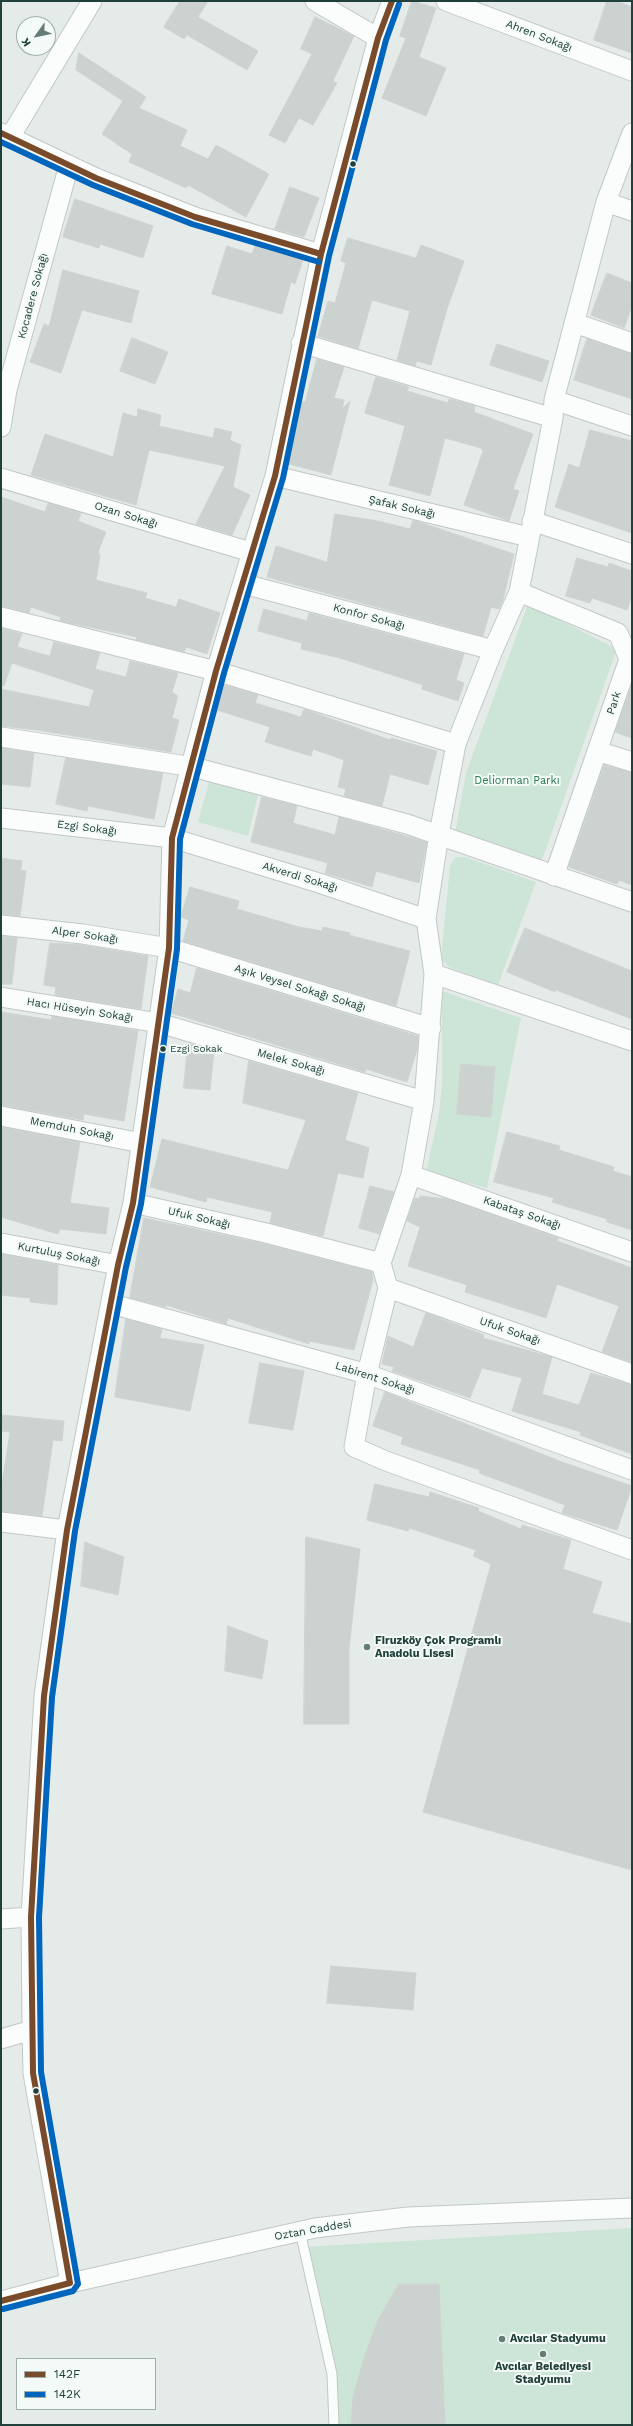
<!DOCTYPE html>
<meta charset="utf-8">
<style>
body{margin:0}
#map{position:relative;width:633px;height:2426px;overflow:hidden;background:#e5ebe9;font-family:"Work Sans",sans-serif}
canvas{display:block}
.frame{position:absolute;inset:0;border:2px solid #21403b;pointer-events:none}
.legend{position:absolute;left:16px;top:2358px;width:140px;height:52px;box-sizing:border-box;background:#f3faf7;border:1px solid #9fb0ac;margin:0;padding:5px 7px;list-style:none;font-size:12px;color:#21403b}
.legend li{display:flex;align-items:center;gap:8px;height:20px}
.legend b{width:20px;border:1px solid #9fb0ac}
.north{position:absolute;left:16px;top:16px;width:40px;height:40px;box-sizing:border-box;background:#f3faf7;border:1px solid #9fb0ac;border-radius:50%;rotate:237deg;font-size:11px;font-weight:700;line-height:16px;text-align:center;color:#21403b}
.north::after{content:'';display:block;margin:auto;width:14px;height:18px;background:#667c78;clip-path:polygon(50% 0,100% 100%,50% 72%,0 100%)}
</style>
<div id="map">
<canvas width="633" height="2426"></canvas>
<div class="frame"></div>
<ul class="legend">
<li><b style="height:5px;background:#7a4b2a"></b>142F</li>
<li><b style="height:5px;background:#0065bd"></b>142K</li>
</ul>
<div class="north">K</div>
</div>
<script>
const ctx = document.querySelector('canvas').getContext('2d');
ctx.lineJoin = 'round';
function fill(path, color) {
  ctx.fillStyle = color;
  ctx.fill(path, 'evenodd');
}
function strokePath(path, color, width, dash) {
  ctx.strokeStyle = color;
  ctx.lineWidth = width;
  ctx.lineCap = dash ? 'butt' : 'round';
  ctx.setLineDash(dash || []);
  ctx.stroke(path);
}
function drawText(font, color, halo, rows, align = 'center') {
  ctx.font = font + ' "Work Sans",sans-serif';
  ctx.lineWidth = 4;
  ctx.setLineDash([]);
  ctx.textBaseline = 'middle';
  ctx.strokeStyle = halo;
  ctx.fillStyle = color;
  for (const [text, x, y, turn = 0] of rows) {
    ctx.save();
    ctx.translate(x, y);
    ctx.rotate((+turn || 0) * Math.PI / 180);
    ctx.textAlign = isNaN(turn) ? turn : align;
    if (halo) ctx.strokeText(text, 0, 0);
    ctx.fillText(text, 0, 0);
    ctx.restore();
  }
}
fill(new Path2D(`
 M 528,604 L 617,649 L 541,863 L 455,833 L 466,773 Z
 M 210,778 L 259,791 L 248,836 L 198,822 Z
 M 456,857 L 465,857 L 536,882 L 498,985 L 449,967 L 441,959 L 450,865 Z
 M 442,991 L 521,1018 L 487,1188 L 426,1172 L 439,1114 L 442,1084 Z
 M 632,2228 L 632,2425 L 334,2425 L 334,2375 L 303,2247 Z`), '#cde5d7');
const building = new Path2D(`
 M 180,1 L 208,1 L 198,17 L 258,51 L 247,70 L 187,35 L 184,39 L 164,27 Z
 M 412,1 L 436,8 L 419,57 L 446,68 L 426,116 L 382,98 L 406,38 L 400,36 Z
 M 607,1 L 616,1 L 632,7 L 632,53 L 594,40 Z
 M 315,17 L 354,36 L 333,81 L 337,83 L 313,125 L 299,118 L 285,143 L 269,135 L 312,54 L 301,49 Z
 M 79,53 L 146,97 L 139,108 L 187,130 L 180,146 L 208,159 L 216,145 L 269,174 L 246,217 L 188,185 L 186,188 L 129,162 L 132,154 L 102,134 L 123,101 L 76,70 Z
 M 290,187 L 319,198 L 304,237 L 275,229 Z
 M 75,199 L 153,226 L 143,258 L 100,244 L 99,248 L 63,237 Z
 M 348,238 L 416,258 L 421,245 L 464,261 L 447,309 L 431,365 L 417,361 L 415,366 L 397,360 L 410,311 L 372,300 L 358,349 L 318,336 L 328,301 L 335,303 L 346,263 L 341,261 Z
 M 227,246 L 252,254 L 255,246 L 303,260 L 295,284 L 291,282 L 282,314 L 212,294 Z
 M 63,270 L 139,291 L 131,323 L 82,310 L 61,373 L 30,362 L 44,324 L 49,326 Z
 M 607,273 L 632,283 L 632,306 L 624,328 L 591,315 Z
 M 132,338 L 168,352 L 155,384 L 120,371 Z
 M 587,339 L 632,354 L 632,399 L 574,380 Z
 M 497,344 L 549,361 L 542,382 L 490,365 Z
 M 317,359 L 344,367 L 334,398 L 344,400 L 342,409 L 350,401 L 331,475 L 289,464 L 302,401 L 305,402 Z
 M 376,377 L 409,387 L 407,391 L 448,403 L 449,399 L 475,406 L 474,412 L 533,434 L 513,489 L 519,491 L 509,521 L 464,505 L 483,451 L 481,448 L 445,438 L 430,496 L 389,485 L 405,426 L 365,413 Z
 M 138,409 L 161,415 L 159,426 L 213,438 L 215,428 L 232,432 L 230,440 L 241,445 L 233,487 L 250,495 L 232,535 L 196,524 L 225,466 L 149,450 L 136,505 L 31,475 L 45,434 L 113,457 L 123,413 L 137,417 Z
 M 590,430 L 632,441 L 632,533 L 555,507 L 569,464 L 579,468 Z
 M 1,497 L 45,512 L 48,503 L 81,513 L 78,521 L 106,532 L 98,552 L 100,556 L 96,580 L 147,593 L 145,598 L 176,607 L 179,599 L 220,613 L 207,654 L 186,647 L 184,652 L 136,640 L 137,637 L 60,621 L 61,617 L 31,607 L 29,613 L 1,606 Z
 M 335,514 L 378,521 L 410,529 L 413,520 L 514,554 L 503,600 L 499,609 L 491,607 L 483,636 L 267,577 L 276,546 L 327,562 Z
 M 577,558 L 608,567 L 609,563 L 632,571 L 632,597 L 627,610 L 592,598 L 590,603 L 566,596 Z
 M 264,609 L 307,621 L 309,613 L 464,654 L 456,680 L 464,683 L 458,701 L 422,689 L 423,685 L 340,658 L 301,649 L 302,643 L 258,631 Z
 M 1,628 L 22,634 L 17,647 L 50,656 L 54,642 L 100,653 L 95,669 L 126,677 L 130,661 L 178,673 L 172,692 L 178,696 L 172,718 L 179,720 L 171,752 L 37,730 L 1,726 L 1,689 L 89,707 L 94,690 L 12,663 L 4,686 L 1,686 Z
 M 632,684 L 632,738 L 615,732 Z
 M 224,685 L 258,695 L 255,703 L 301,717 L 304,709 L 390,740 L 391,738 L 437,751 L 428,785 L 390,774 L 382,806 L 344,796 L 346,789 L 338,787 L 344,760 L 313,749 L 311,756 L 265,742 L 270,727 L 217,710 Z
 M 1,748 L 34,753 L 30,787 L 1,784 Z
 M 66,758 L 163,773 L 154,819 L 88,806 L 87,811 L 56,804 Z
 M 604,765 L 632,773 L 632,885 L 619,880 L 617,884 L 569,867 Z
 M 262,797 L 297,806 L 293,823 L 335,835 L 339,817 L 427,842 L 419,883 L 376,871 L 372,887 L 325,873 L 328,863 L 251,842 Z
 M 1,858 L 22,861 L 21,870 L 26,871 L 20,916 L 1,914 Z
 M 190,887 L 239,901 L 237,909 L 299,927 L 322,931 L 323,927 L 350,933 L 349,935 L 410,951 L 396,1006 L 183,941 L 189,920 L 181,917 Z
 M 525,928 L 632,971 L 632,1019 L 556,990 L 555,992 L 507,972 Z
 M 1,936 L 17,938 L 12,984 L 1,984 Z
 M 50,943 L 83,945 L 148,956 L 141,1009 L 55,995 L 56,987 L 44,985 Z
 M 197,968 L 418,1036 L 417,1050 L 407,1082 L 366,1069 L 365,1072 L 171,1013 L 178,989 L 190,993 Z
 M 1,1012 L 51,1020 L 52,1016 L 138,1031 L 124,1121 L 84,1114 L 83,1120 L 1,1105 Z
 M 188,1043 L 214,1051 L 210,1090 L 184,1088 Z
 M 249,1061 L 358,1093 L 345,1140 L 369,1148 L 363,1178 L 338,1173 L 323,1236 L 270,1223 L 272,1212 L 207,1197 L 206,1202 L 150,1187 L 162,1139 L 288,1170 L 306,1120 L 243,1103 Z
 M 461,1064 L 495,1067 L 491,1117 L 457,1114 Z
 M 1,1127 L 80,1142 L 70,1203 L 109,1208 L 106,1234 L 60,1229 L 58,1234 L 1,1217 Z
 M 507,1132 L 560,1146 L 559,1150 L 614,1167 L 613,1171 L 632,1177 L 632,1230 L 607,1222 L 607,1219 L 552,1202 L 554,1198 L 494,1182 Z
 M 370,1186 L 394,1192 L 379,1234 L 359,1228 Z
 M 420,1196 L 447,1199 L 558,1238 L 557,1241 L 632,1268 L 632,1362 L 602,1352 L 619,1306 L 557,1284 L 546,1318 L 465,1292 L 467,1285 L 408,1266 L 420,1227 L 407,1221 L 415,1198 L 419,1199 Z
 M 144,1218 L 265,1244 L 372,1272 L 373,1280 L 354,1350 L 309,1341 L 309,1344 L 228,1318 L 226,1324 L 166,1305 L 166,1307 L 130,1298 Z
 M 1,1254 L 58,1265 L 57,1305 L 30,1302 L 30,1298 L 1,1295 Z
 M 426,1313 L 484,1335 L 483,1338 L 552,1357 L 542,1394 L 579,1405 L 591,1373 L 632,1385 L 632,1454 L 580,1435 L 581,1432 L 512,1411 L 522,1378 L 482,1368 L 470,1398 L 392,1371 L 394,1367 L 382,1364 L 388,1336 L 413,1347 Z
 M 126,1319 L 162,1329 L 160,1338 L 204,1345 L 190,1411 L 115,1397 Z
 M 260,1363 L 304,1371 L 293,1430 L 249,1423 Z
 M 385,1392 L 562,1462 L 632,1486 L 617,1530 L 562,1513 L 565,1505 L 479,1473 L 480,1470 L 401,1444 L 403,1437 L 373,1426 Z
 M 1,1415 L 64,1421 L 62,1441 L 53,1440 L 42,1516 L 1,1511 L 1,1490 L 10,1432 L 1,1431 Z
 M 375,1484 L 429,1497 L 430,1492 L 479,1508 L 478,1511 L 521,1529 L 522,1525 L 571,1540 L 563,1569 L 602,1582 L 592,1613 L 632,1624 L 632,1870 L 423,1812 L 491,1564 L 473,1556 L 476,1550 L 409,1528 L 408,1531 L 367,1520 Z
 M 306,1537 L 360,1549 L 349,1649 L 349,1724 L 304,1724 Z
 M 85,1542 L 124,1557 L 118,1595 L 81,1586 Z
 M 228,1626 L 268,1641 L 262,1679 L 225,1671 Z
 M 331,1966 L 416,1973 L 413,2010 L 327,2003 Z
 M 399,2284 L 439,2284 L 445,2425 L 351,2425 L 353,2397 L 364,2358 L 378,2320 Z`);
fill(building, '#ccd2d0');
strokePath(building, '#ced4d2', 1);
const lane = new Path2D(`
 M 300,2231 L 332,2374 L 334,2425`);
const street = new Path2D(`
 M 315,1 L 378,38
 M 446,1 L 632,71
 M 1,133 L 96,178 L 195,217 L 321,254
 M 632,133 L 606,202 L 554,400 L 553,418 L 519,592 L 493,650 L 456,744 L 439,834 L 426,919 L 434,974 L 424,1101 L 411,1175 L 381,1263 L 388,1288 L 367,1374 L 354,1447 L 386,1461 L 632,1550
 M 10,137 L 92,1
 M 606,202 L 632,211
 M 575,323 L 632,343
 M 301,343 L 553,418
 M 554,400 L 632,426
 M 1,427 L 7,390 L 69,165
 M 275,476 L 529,537
 M 1,478 L 251,552
 M 532,521 L 632,554
 M 244,584 L 493,650
 M 519,592 L 618,633 L 629,659 L 554,876
 M 1,617 L 216,671 L 456,744
 M 1,737 L 193,767 L 407,824 L 632,902
 M 597,751 L 632,762
 M 1,818 L 172,838 L 319,883 L 426,919
 M 1,925 L 83,934 L 169,948 L 431,1028
 M 434,974 L 632,1041
 M 1,997 L 159,1023 L 424,1101
 M 1,1116 L 142,1143
 M 411,1175 L 632,1252
 M 133,1203 L 266,1233 L 381,1263
 M 1,1243 L 118,1265
 M 388,1288 L 632,1374
 M 112,1304 L 367,1374 L 632,1470
 M 1,1522 L 67,1530
 M 1,1919 L 31,1917
 M 1,2039 L 32,2030
 M 70,2283 L 33,2073 L 32,2030 L 31,1917 L 44,1696 L 67,1530 L 118,1265 L 133,1203 L 169,948 L 172,838 L 216,671 L 275,476 L 321,254 L 378,38 L 392,1
 M 1,2301 L 70,2283 L 315,2228 L 408,2217 L 632,2208`);
strokePath(lane, '#c2c8c6', 11);
strokePath(street, '#c2c8c6', 21);
strokePath(lane, '#fbfcfc', 9);
strokePath(street, '#fbfcfc', 19);
strokePath(new Path2D(`
 M 1,133 L 96,178 L 195,217 L 321,254
 M 1,2301 L 70,2283 L 33,2073 L 31,1917 L 44,1696 L 67,1530 L 118,1265 L 133,1203 L 169,948 L 172,838 L 216,671 L 275,476 L 321,254 L 378,38 L 392,1`), '#7a4b2a', 6);
strokePath(new Path2D(`
 M 1,142 L 93,185 L 192,224 L 319,262
 M 3,2309 L 73,2291 L 78,2284 L 41,2072 L 39,1917 L 52,1697 L 75,1531 L 126,1267 L 141,1204 L 177,949 L 180,839 L 224,673 L 283,478 L 329,256 L 386,40 L 399,4`), '#0065bd', 6);
for (const [x, y, r, color] of [
 [353,164,3.5,"#21403b"],
 [163,1049,3.5,"#21403b"],
 [367,1647,4,"#667c78"],
 [36,2091,3.5,"#21403b"],
 [502,2339,4,"#667c78"],
 [543,2354,4,"#667c78"]
]) {
  const dot = new Path2D();
  dot.arc(x, y, r, 0, 2 * Math.PI);
  ctx.fillStyle = color;
  ctx.fill(dot);
  strokePath(dot, '#f3faf7', 1.5);
}
drawText('10px', '#21403b', '#f3faf7', [
 ["Ezgi Sokak",170,1049]
], 'left');
drawText('11px', '#21403b', '#f3faf7', [
 ["Ahren Sokağı",539,36,21],
 ["Kocadere Sokağı",33,296,-75],
 ["Şafak Sokağı",402,507,13],
 ["Ozan Sokağı",126,515,17],
 ["Konfor Sokağı",369,617,15],
 ["Park",614,703,-71],
 ["Ezgi Sokağı",87,828,7],
 ["Akverdi Sokağı",300,877,17],
 ["Alper Sokağı",85,935,8],
 ["Aşık Veysel Sokağı Sokağı",300,988,17],
 ["Hacı Hüseyin Sokağı",80,1010,9],
 ["Melek Sokağı",291,1062,16],
 ["Memduh Sokağı",72,1129,11],
 ["Kabataş Sokağı",522,1213,19],
 ["Ufuk Sokağı",199,1218,13],
 ["Kurtuluş Sokağı",59,1254,11],
 ["Ufuk Sokağı",510,1331,19],
 ["Labirent Sokağı",375,1378,18],
 ["Oztan Caddesi",313,2230,-10]
]);
drawText('11px', '#287a4f', '#f3faf7', [
 ["Deliorman Parkı",517,781]
]);
drawText('bold 11px', '#21403b', '#f3faf7', [
 ["Firuzköy Çok Programlı",375,1641],
 ["Anadolu Lisesi",375,1654],
 ["Avcılar Stadyumu",510,2339],
 ["Avcılar Belediyesi",543,2367,"center"],
 ["Stadyumu",543,2380,"center"]
], 'left');
</script>
